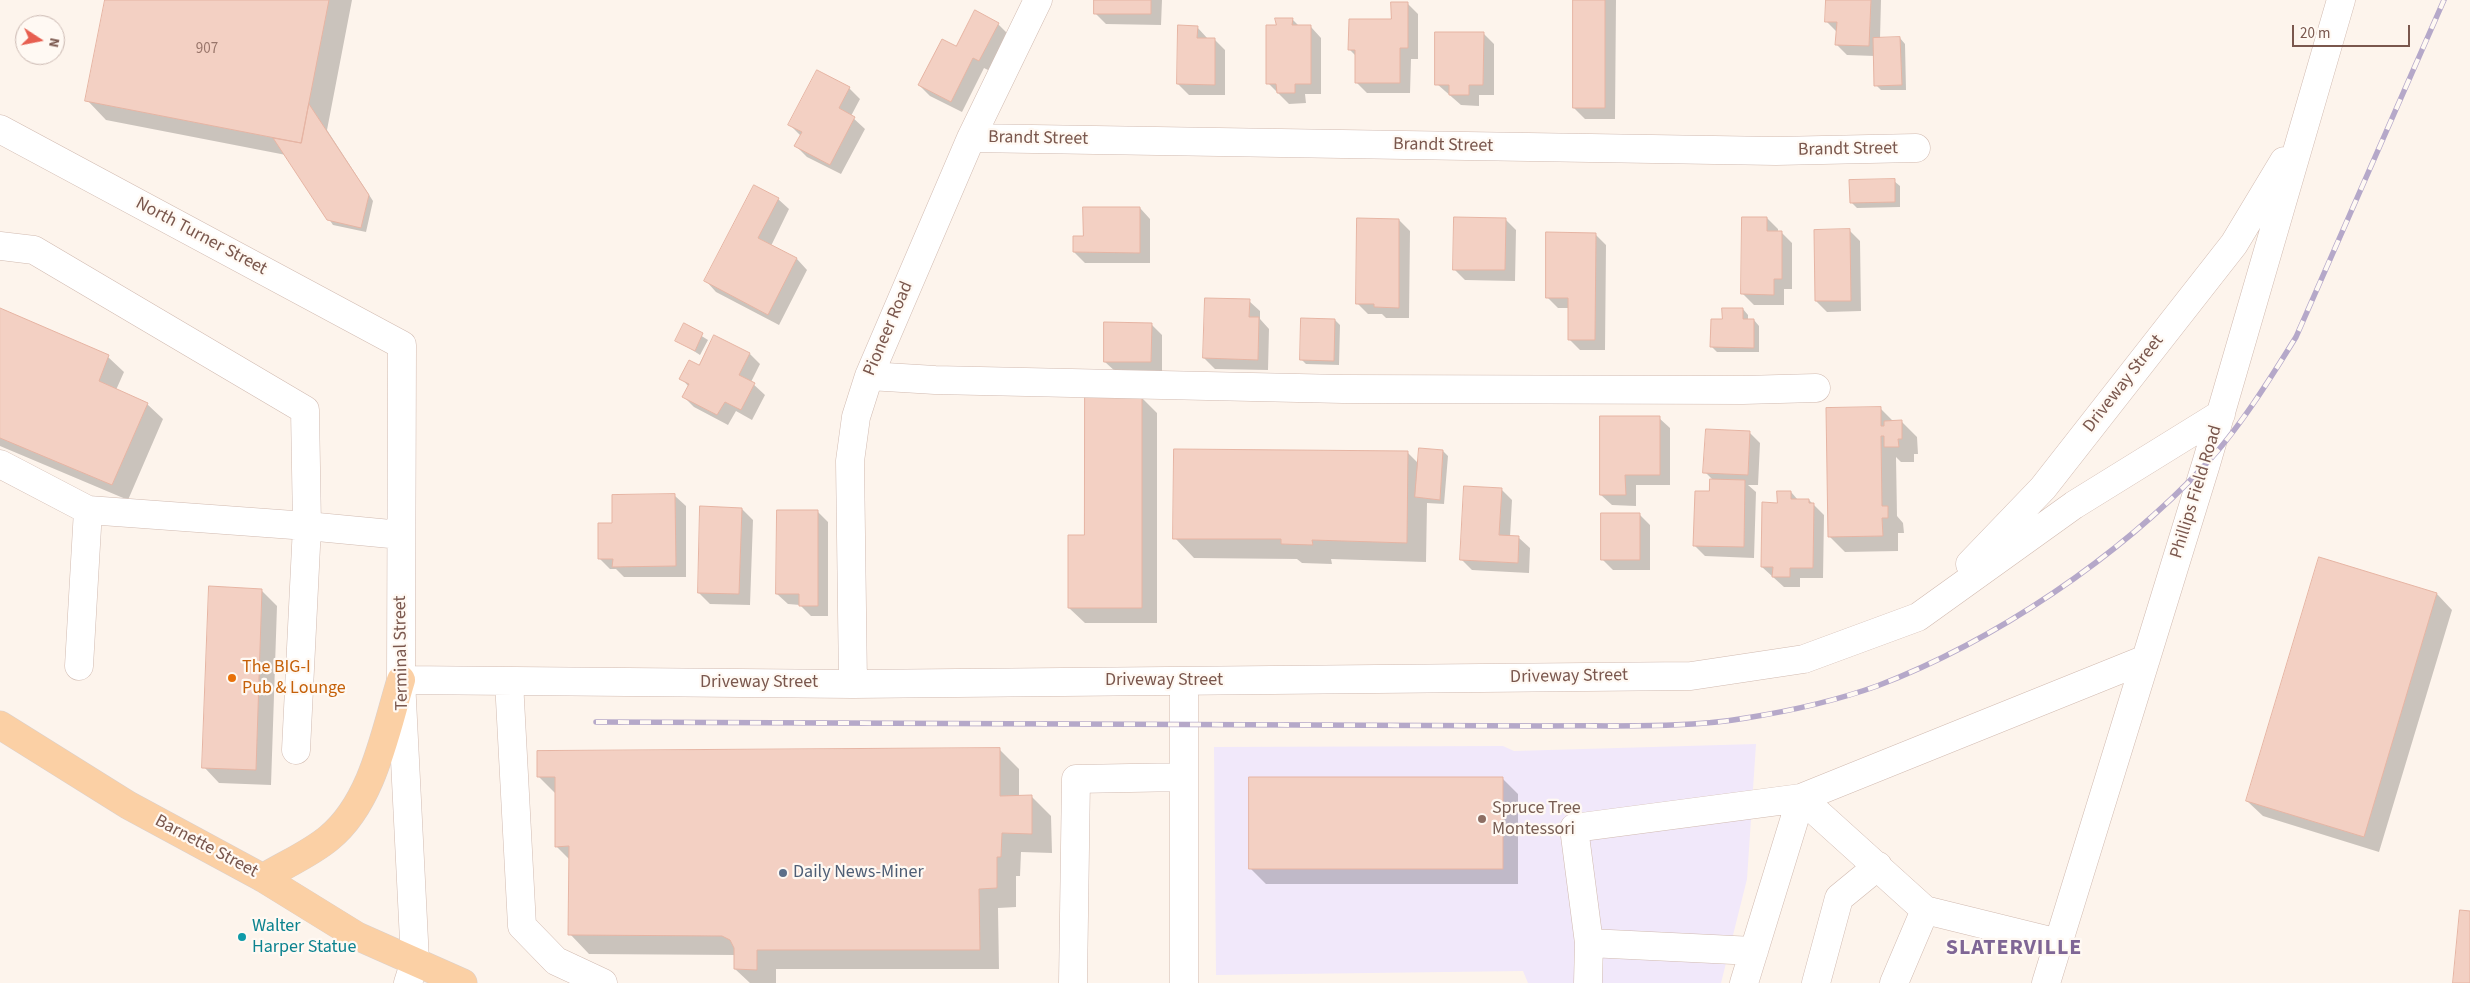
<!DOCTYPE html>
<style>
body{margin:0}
#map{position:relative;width:2470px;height:983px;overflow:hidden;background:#fdf4ec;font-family:"Source Sans 3",sans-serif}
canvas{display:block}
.north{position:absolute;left:15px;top:15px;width:50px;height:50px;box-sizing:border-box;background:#fff9f3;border:1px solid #cab8b1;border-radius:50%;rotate:101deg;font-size:14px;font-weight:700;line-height:20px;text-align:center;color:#7a574d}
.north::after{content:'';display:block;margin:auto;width:18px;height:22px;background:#e75f50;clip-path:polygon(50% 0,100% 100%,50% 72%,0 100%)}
.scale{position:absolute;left:2292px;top:25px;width:118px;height:22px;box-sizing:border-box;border:2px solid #7a574d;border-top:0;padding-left:6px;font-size:15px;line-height:18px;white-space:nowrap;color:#7a574d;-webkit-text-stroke:4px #fff9f3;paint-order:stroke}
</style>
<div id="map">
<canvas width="2470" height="983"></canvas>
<div class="north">N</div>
<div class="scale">20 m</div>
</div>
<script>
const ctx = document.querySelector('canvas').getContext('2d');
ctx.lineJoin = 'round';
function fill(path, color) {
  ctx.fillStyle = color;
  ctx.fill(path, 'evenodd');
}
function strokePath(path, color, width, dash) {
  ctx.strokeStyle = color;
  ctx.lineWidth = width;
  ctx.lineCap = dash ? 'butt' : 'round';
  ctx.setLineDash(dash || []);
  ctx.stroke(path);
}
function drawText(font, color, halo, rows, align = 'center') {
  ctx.font = font + ' "Source Sans 3",sans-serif';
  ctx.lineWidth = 4.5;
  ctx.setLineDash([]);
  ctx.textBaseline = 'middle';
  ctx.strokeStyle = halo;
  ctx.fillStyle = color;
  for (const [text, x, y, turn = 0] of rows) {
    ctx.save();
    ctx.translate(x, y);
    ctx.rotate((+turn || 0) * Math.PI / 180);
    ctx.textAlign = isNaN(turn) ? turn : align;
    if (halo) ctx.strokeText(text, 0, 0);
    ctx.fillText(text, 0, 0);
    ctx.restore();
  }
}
fill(new Path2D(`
 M 1756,744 L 1747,879 L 1721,983 L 1528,983 L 1523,971 L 1216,975 L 1214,747 L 1503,746 L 1514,751 Z`), '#f1e8fa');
fill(new Path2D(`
 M 106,0 L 352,0 L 327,130 L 373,201 L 366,232 L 333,225 L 286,155 L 106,120 L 87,100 Z
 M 1096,0 L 1162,0 L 1161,25 L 1106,24 L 1095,13 Z
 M 1575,0 L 1616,0 L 1615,119 L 1585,119 L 1574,108 Z
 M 1827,0 L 1881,0 L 1880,39 L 1900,38 L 1905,44 L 1906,90 L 1881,90 L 1876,85 L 1875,56 L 1847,55 L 1837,45 L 1837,32 L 1826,21 Z
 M 1407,3 L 1418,14 L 1418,59 L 1411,59 L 1410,93 L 1367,93 L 1356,82 L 1356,56 L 1350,50 L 1393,20 Z
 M 1292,19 L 1300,27 L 1311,27 L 1321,38 L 1321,94 L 1305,94 L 1306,103 L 1289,104 L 1268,83 L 1277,27 Z
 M 998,24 L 1009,35 L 990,71 L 984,68 L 962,112 L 930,96 L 919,85 L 957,48 Z
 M 1197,27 L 1208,39 L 1214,39 L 1225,50 L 1225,95 L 1189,95 L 1178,84 Z
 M 1483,33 L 1494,44 L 1494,95 L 1479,95 L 1479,106 L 1461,105 L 1437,84 Z
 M 849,88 L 860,99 L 851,116 L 865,129 L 841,174 L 807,157 L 796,146 L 801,136 L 790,125 Z
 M 1894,181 L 1900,186 L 1900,207 L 1857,208 L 1851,202 Z
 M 778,199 L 789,209 L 771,246 L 797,259 L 807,270 L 779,325 L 716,292 L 706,281 Z
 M 1140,208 L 1150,219 L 1150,263 L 1085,263 L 1074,252 Z
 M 1767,218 L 1778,229 L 1778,232 L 1781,232 L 1792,243 L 1792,289 L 1784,289 L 1784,305 L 1754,305 L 1743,294 Z
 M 1505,219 L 1516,230 L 1515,281 L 1465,280 L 1455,270 Z
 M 1399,220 L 1410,231 L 1409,318 L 1386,318 L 1382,314 L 1368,314 L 1357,303 Z
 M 1849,230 L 1860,241 L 1861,311 L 1827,312 L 1816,301 Z
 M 1595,234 L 1606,245 L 1605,350 L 1580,350 L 1569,339 L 1569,308 L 1558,308 L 1547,297 Z
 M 1249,301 L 1260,311 L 1260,319 L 1269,329 L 1268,370 L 1215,369 L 1204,358 Z
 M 1743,309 L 1748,315 L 1748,320 L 1754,320 L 1759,326 L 1759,352 L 1717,352 L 1712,347 L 1723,320 Z
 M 0,312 L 108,357 L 124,372 L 116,390 L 147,404 L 163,419 L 128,500 L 0,446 Z
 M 1335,320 L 1340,325 L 1339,365 L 1306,364 L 1301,359 Z
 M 1151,324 L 1162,335 L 1162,373 L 1116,372 L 1105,362 Z
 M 684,325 L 708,340 L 700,355 L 677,340 Z
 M 750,354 L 760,364 L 751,382 L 765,395 L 752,420 L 736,411 L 728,425 L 694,407 L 684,397 L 689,387 L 681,378 L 700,367 Z
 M 1142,398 L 1157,413 L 1157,623 L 1085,623 L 1069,608 L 1085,536 Z
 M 1880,408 L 1894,422 L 1902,422 L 1917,437 L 1918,454 L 1914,454 L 1914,462 L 1901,462 L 1896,457 L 1897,516 L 1903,523 L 1904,533 L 1898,533 L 1898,551 L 1845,552 L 1829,536 Z
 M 1659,418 L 1670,428 L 1670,485 L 1636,485 L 1636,506 L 1612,505 L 1601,495 Z
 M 1749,432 L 1760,443 L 1758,485 L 1748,485 L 1756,492 L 1754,558 L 1705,556 L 1694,545 L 1713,480 L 1705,472 Z
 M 1443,451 L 1448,456 L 1444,504 L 1427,503 L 1426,562 L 1331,559 L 1332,564 L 1302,563 L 1297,559 L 1194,558 L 1175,538 L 1407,452 L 1419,464 Z
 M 1501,489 L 1512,500 L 1510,537 L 1519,538 L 1530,548 L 1529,573 L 1472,570 L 1461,559 Z
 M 1791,492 L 1798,500 L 1809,500 L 1824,515 L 1823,578 L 1800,578 L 1800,587 L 1784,587 L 1762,567 L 1778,504 Z
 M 675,496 L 686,506 L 686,577 L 624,577 L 616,569 L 610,569 L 599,558 L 614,524 Z
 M 742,509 L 753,520 L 750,605 L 710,604 L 699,593 Z
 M 817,511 L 828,522 L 828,616 L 811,616 L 800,605 L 788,604 L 777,594 Z
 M 1639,514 L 1650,525 L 1650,570 L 1613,570 L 1602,559 Z
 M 2320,559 L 2437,594 L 2452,610 L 2379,852 L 2263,816 L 2247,801 Z
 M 261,590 L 277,606 L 271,785 L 219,783 L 204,767 Z
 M 1000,750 L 1019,769 L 1019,797 L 1031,796 L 1051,816 L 1052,853 L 1021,852 L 1020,876 L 1016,876 L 1016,907 L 998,908 L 999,969 L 776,969 L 776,983 L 750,983 L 735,969 L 735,955 L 589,954 L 570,934 L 570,860 L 556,846 L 556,794 L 539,777 Z
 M 1503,779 L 1518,794 L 1518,884 L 1266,884 L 1251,869 Z`), '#0003');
const building = new Path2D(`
 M 105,0 L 329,0 L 301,143 L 85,101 Z
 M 1094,0 L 1151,0 L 1151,14 L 1094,14 Z
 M 1573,0 L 1605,0 L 1605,108 L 1573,108 Z
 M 1826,0 L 1871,0 L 1869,46 L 1835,45 L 1837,22 L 1825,22 Z
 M 1391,2 L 1408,2 L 1408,48 L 1400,48 L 1400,83 L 1355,83 L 1355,50 L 1348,50 L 1349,19 L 1391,19 Z
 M 975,10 L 999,23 L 979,61 L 973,58 L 951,102 L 918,85 L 942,39 L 956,46 Z
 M 1275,18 L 1293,18 L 1292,25 L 1311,25 L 1311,84 L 1295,84 L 1295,93 L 1277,93 L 1276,84 L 1266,84 L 1266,25 L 1276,25 Z
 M 1178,25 L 1198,26 L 1197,38 L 1215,38 L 1215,85 L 1177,84 Z
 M 1435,32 L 1484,32 L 1483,85 L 1469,85 L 1469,95 L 1449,95 L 1449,85 L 1435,85 Z
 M 1900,37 L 1902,85 L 1874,86 L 1873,38 Z
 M 817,70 L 850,87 L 839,108 L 855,117 L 830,165 L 794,146 L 802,132 L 788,125 Z
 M 309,104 L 369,195 L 361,228 L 327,220 L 273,138 L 301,143 Z
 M 1895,179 L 1895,202 L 1850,203 L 1849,180 Z
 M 754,185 L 779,198 L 758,238 L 797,258 L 768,315 L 704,281 Z
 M 1083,207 L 1140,207 L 1140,253 L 1073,252 L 1073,236 L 1083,236 Z
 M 1454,217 L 1506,218 L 1505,270 L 1453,270 Z
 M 1742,217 L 1767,217 L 1767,231 L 1782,231 L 1782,279 L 1774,279 L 1774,295 L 1741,294 Z
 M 1357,218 L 1399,219 L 1399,308 L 1374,307 L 1374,304 L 1356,304 Z
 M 1850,229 L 1851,301 L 1815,301 L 1814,230 Z
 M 1546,232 L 1596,233 L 1595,340 L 1568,340 L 1568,298 L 1546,298 Z
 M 1205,298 L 1250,299 L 1249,317 L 1259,317 L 1258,360 L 1203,358 Z
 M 0,308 L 109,355 L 99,381 L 148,403 L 112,485 L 0,438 Z
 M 1722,308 L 1743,308 L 1743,319 L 1754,319 L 1754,348 L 1710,347 L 1711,319 L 1722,319 Z
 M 1301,318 L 1335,319 L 1334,361 L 1300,360 Z
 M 1104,322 L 1152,323 L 1151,362 L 1104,362 Z
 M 684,323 L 703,333 L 695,351 L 675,341 Z
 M 714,335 L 750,353 L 739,375 L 755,383 L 741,410 L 725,402 L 717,415 L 682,397 L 689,384 L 679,379 L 689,360 L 699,365 Z
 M 1085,396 L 1142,396 L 1142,608 L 1068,608 L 1068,535 L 1084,535 Z
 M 1881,407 L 1881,426 L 1884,426 L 1884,421 L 1902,420 L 1902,439 L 1898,439 L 1899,447 L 1884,447 L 1884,436 L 1881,436 L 1882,506 L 1888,506 L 1888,518 L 1882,518 L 1883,536 L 1828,537 L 1826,408 Z
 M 1600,416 L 1660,416 L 1660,475 L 1625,475 L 1626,495 L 1600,495 Z
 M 1706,429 L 1750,431 L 1748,475 L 1703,473 Z
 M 1419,448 L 1443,450 L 1440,500 L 1415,497 Z
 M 1174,449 L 1408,451 L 1407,543 L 1312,540 L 1313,545 L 1281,544 L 1281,539 L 1173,539 Z
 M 1710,479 L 1745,480 L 1744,547 L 1693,546 L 1695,491 L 1709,491 Z
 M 1464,486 L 1502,488 L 1499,535 L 1519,536 L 1518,563 L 1460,560 Z
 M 1777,491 L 1791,491 L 1791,499 L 1809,499 L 1809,503 L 1814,503 L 1813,568 L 1790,568 L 1790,577 L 1772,577 L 1773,567 L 1761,567 L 1762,502 L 1777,503 Z
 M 675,494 L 676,566 L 612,567 L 613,559 L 598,559 L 598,523 L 612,523 L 612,495 Z
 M 700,506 L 742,508 L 739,594 L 698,593 Z
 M 777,510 L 818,510 L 818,606 L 799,606 L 799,594 L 776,594 Z
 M 1601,513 L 1640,513 L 1640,560 L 1601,560 Z
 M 2319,557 L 2437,593 L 2364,837 L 2246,801 Z
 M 209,586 L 262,589 L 256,770 L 202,768 Z
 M 1000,748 L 1000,796 L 1032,795 L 1032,834 L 1002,833 L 1001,857 L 997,857 L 997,888 L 979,889 L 980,950 L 757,950 L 757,970 L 734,969 L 734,948 L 730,940 L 722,936 L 568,935 L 569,846 L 555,847 L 555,777 L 537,777 L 537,751 Z
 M 1249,777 L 1503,777 L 1503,869 L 1249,869 Z
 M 2460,910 L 2470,911 L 2470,983 L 2453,983 Z`);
fill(building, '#f3d0c3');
strokePath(building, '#e6b4a3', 1);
const minor = new Path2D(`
 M 0,129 L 402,345 L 401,680 L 415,961 L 408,983
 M 971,138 L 1776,151 L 1916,148
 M 0,246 L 34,250 L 305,410 L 307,526 L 296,750
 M 869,376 L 935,380 L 1343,389 L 1743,390 L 1816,388
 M 0,464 L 88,510
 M 1970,564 L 2043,488 L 2234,244 L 2284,161
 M 79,666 L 88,510 L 307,526 L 401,535
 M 401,680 L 853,684 L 1691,676 L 1804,659 L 1918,617 L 2074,505 L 2221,414
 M 509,681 L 522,926 L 556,961 L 603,983
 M 853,684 L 850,461 L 856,417 L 869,376 L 971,138 L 1038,0
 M 1589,943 L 1754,951
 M 1073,983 L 1076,779 L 1184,777
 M 1184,983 L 1184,681
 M 1588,983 L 1589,943 L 1574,828 L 1801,798 L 1925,910
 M 1744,983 L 1801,798 L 2146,659
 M 1816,983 L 1839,898 L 1878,866
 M 1894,983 L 1925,910 L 2059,943
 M 2046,983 L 2206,464 L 2341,0`);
const major = new Path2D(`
 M 0,725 L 128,805 L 263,878 L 357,936 L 463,983
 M 263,878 C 284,865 310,854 329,838 C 373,802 385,732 401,680`);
strokePath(minor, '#d1bab0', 29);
strokePath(major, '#dad0cd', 29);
strokePath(minor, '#fff', 28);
strokePath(major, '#fbd0a5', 28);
const rail = new Path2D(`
 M 596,722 L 1545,726 C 1608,725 1684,729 1746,718 C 1790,711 1835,701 1877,686 C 1995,641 2119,557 2205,465 C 2239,429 2270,379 2296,337 L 2444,0`);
strokePath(rail, '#b5a8c9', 5.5);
strokePath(rail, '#fff9f3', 4, [11]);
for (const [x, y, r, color] of [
 [232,678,5,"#e8710a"],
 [1482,819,5,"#8d6e63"],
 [783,873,5,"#5c6f8a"],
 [242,937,5,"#0f9aa8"]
]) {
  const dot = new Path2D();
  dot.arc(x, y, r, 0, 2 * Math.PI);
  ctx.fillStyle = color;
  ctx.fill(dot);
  strokePath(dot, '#fff9f3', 2);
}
drawText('15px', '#98756a', null, [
 ["907",207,50]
]);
drawText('18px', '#7a574d', '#fff9f3', [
 ["Brandt Street",1038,139,1],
 ["Brandt Street",1443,146,1],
 ["Brandt Street",1848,150,-1],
 ["North Turner Street",201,237,28],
 ["Pioneer Road",889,329,-67],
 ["Driveway Street",2124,384,-52],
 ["Phillips Field Road",2197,492,-73],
 ["Terminal Street",402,653,-91],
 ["Driveway Street",1569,677,-1],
 ["Driveway Street",1164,681],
 ["Driveway Street",759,683],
 ["Barnette Street",206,847,28]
]);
drawText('18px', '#c56008', '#fff9f3', [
 ["The BIG-I",242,668],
 ["Pub & Lounge",242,689]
], 'left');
drawText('18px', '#785e54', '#fff9f3', [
 ["Spruce Tree",1492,809],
 ["Montessori",1492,830]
], 'left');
drawText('18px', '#4e5e75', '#fff9f3', [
 ["Daily News-Miner",793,873]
], 'left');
drawText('18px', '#0d838f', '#fff9f3', [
 ["Walter",252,927],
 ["Harper Statue",252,948]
], 'left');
ctx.letterSpacing = '1px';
drawText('bold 22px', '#7f6695', '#fff9f3', [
 ["SLATERVILLE",2014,949]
]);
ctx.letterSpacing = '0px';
</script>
